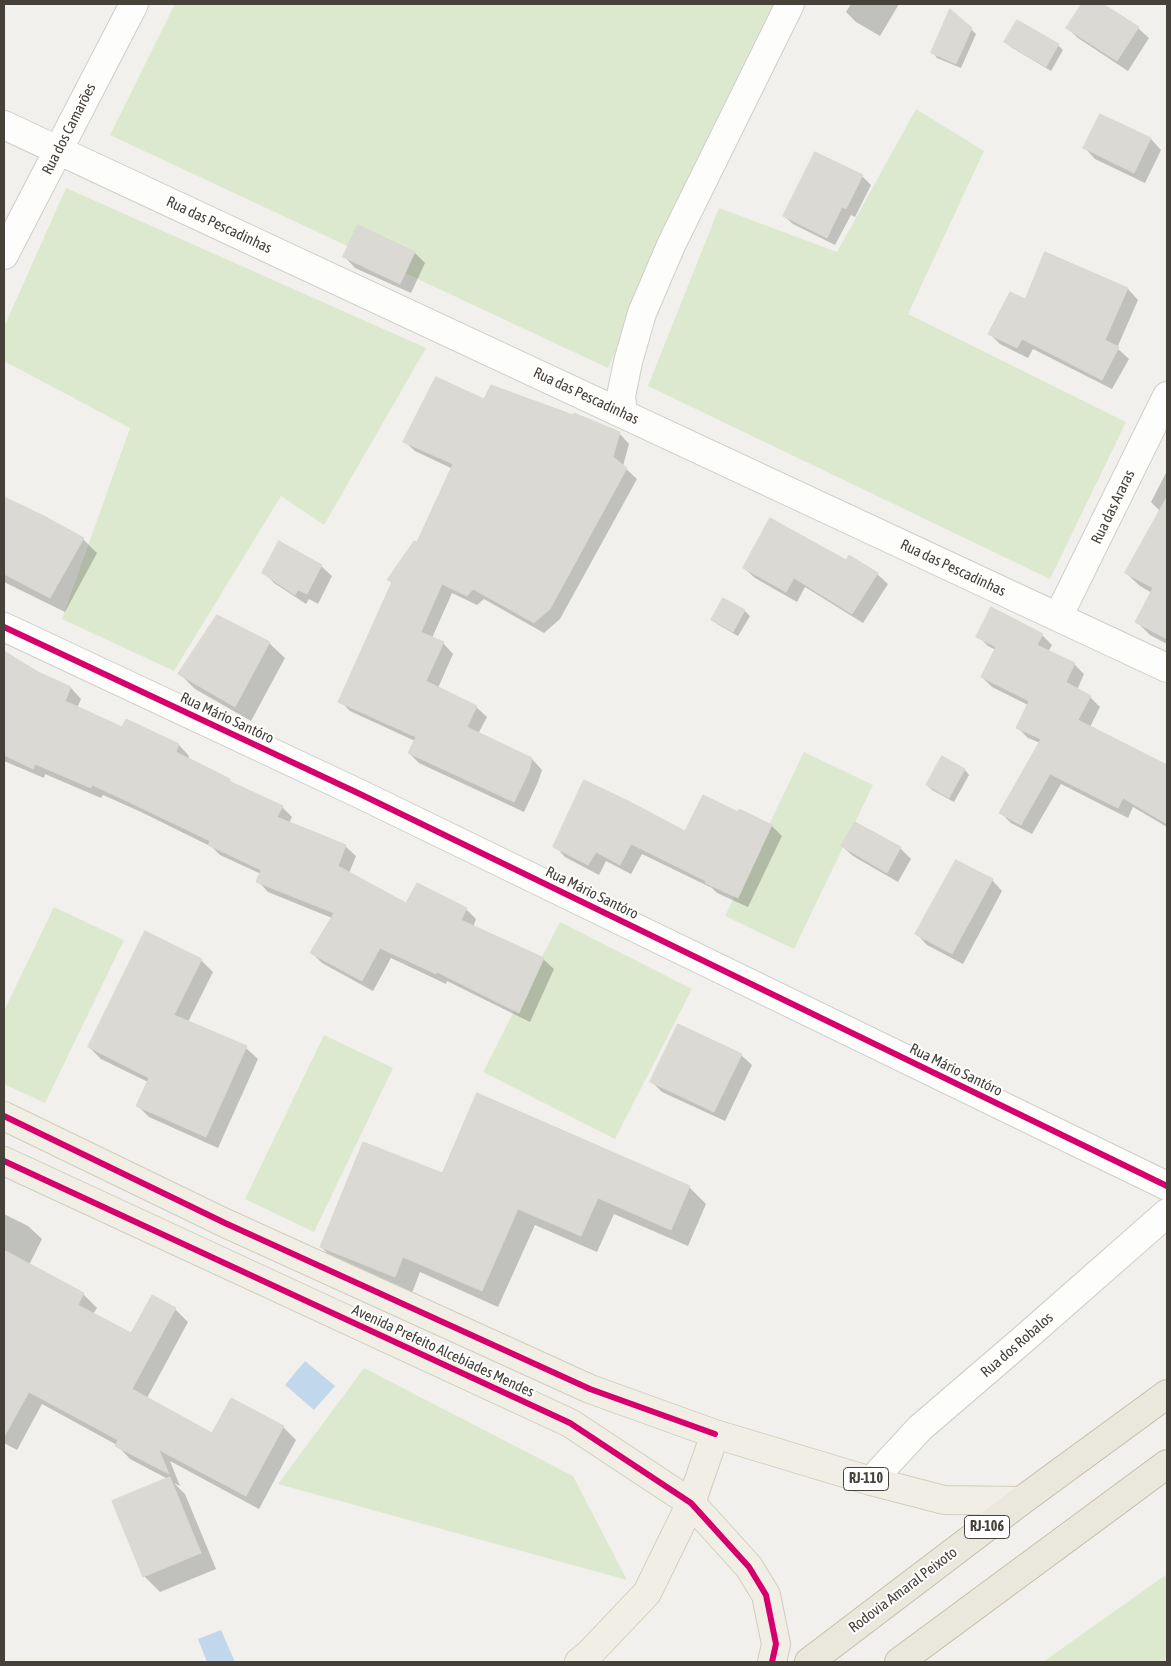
<!DOCTYPE html>
<meta charset="utf-8">
<style>
body{margin:0}
#map{position:relative;width:1171px;height:1666px;overflow:hidden;background:#f1f0ec;font-family:"Asap Condensed",sans-serif}
canvas{display:block}
.frame{position:absolute;inset:0;border:5px solid #474239;pointer-events:none}
</style>
<div id="map">
<canvas width="1171" height="1666"></canvas>
<div class="frame"></div>
</div>
<script>
const ctx = document.querySelector('canvas').getContext('2d');
ctx.lineJoin = 'round';
function fill(path, color) {
  ctx.fillStyle = color;
  ctx.fill(path, 'evenodd');
}
function strokePath(path, color, width, dash) {
  ctx.strokeStyle = color;
  ctx.lineWidth = width;
  ctx.lineCap = dash ? 'butt' : 'round';
  ctx.setLineDash(dash || []);
  ctx.stroke(path);
}
function drawText(font, color, halo, rows, align = 'center') {
  ctx.font = font + ' "Asap Condensed",sans-serif';
  ctx.lineWidth = 4;
  ctx.setLineDash([]);
  ctx.textBaseline = 'middle';
  ctx.strokeStyle = halo;
  ctx.fillStyle = color;
  for (const [text, x, y, turn = 0] of rows) {
    ctx.save();
    ctx.translate(x, y);
    ctx.rotate((+turn || 0) * Math.PI / 180);
    ctx.textAlign = isNaN(turn) ? turn : align;
    if (halo) ctx.strokeText(text, 0, 0);
    ctx.fillText(text, 0, 0);
    ctx.restore();
  }
}
fill(new Path2D(`
 M 175,4 L 780,4 L 608,368 L 110,135 Z
 M 916,109 L 984,151 L 908,314 L 1126,422 L 1050,579 L 648,386 L 719,208 L 837,252 Z
 M 66,188 L 426,348 L 324,525 L 281,496 L 174,671 L 62,619 L 130,428 L 4,361 L 4,327 Z
 M 804,752 L 873,785 L 794,949 L 725,916 Z
 M 54,907 L 124,940 L 45,1103 L 4,1084 L 4,1011 Z
 M 560,922 L 692,989 L 615,1139 L 483,1072 Z
 M 324,1035 L 393,1068 L 314,1232 L 245,1199 Z
 M 364,1368 L 573,1476 L 627,1580 L 278,1484 Z
 M 1167,1574 L 1167,1662 L 1043,1662 Z`), '#dde9ce');
fill(new Path2D(`
 M 305,1361 L 335,1386 L 314,1410 L 285,1385 Z
 M 221,1630 L 235,1662 L 207,1662 L 198,1639 Z`), '#c1d7eb');
fill(new Path2D(`
 M 851,4 L 899,4 L 880,36 L 856,22 L 846,12 Z
 M 1083,4 L 1101,4 L 1138,28 L 1149,38 L 1128,71 L 1078,38 L 1067,28 Z
 M 971,29 L 976,34 L 961,68 L 937,58 L 933,53 Z
 M 1006,42 L 1058,45 L 1063,50 L 1051,71 L 1011,47 Z
 M 1101,115 L 1151,139 L 1161,150 L 1145,183 L 1095,159 L 1085,148 Z
 M 862,176 L 871,185 L 855,217 L 851,215 L 835,245 L 793,224 L 784,216 Z
 M 358,227 L 415,253 L 425,263 L 411,293 L 355,268 L 345,257 Z
 M 1128,289 L 1138,300 L 1117,348 L 1129,359 L 1112,389 L 1033,349 L 1028,358 L 1000,344 L 990,334 L 1026,301 Z
 M 484,401 L 619,433 L 629,444 L 623,466 L 637,479 L 560,619 L 544,633 L 484,599 L 477,605 L 452,593 L 432,638 L 443,643 L 453,654 L 438,688 L 476,707 L 487,717 L 478,734 L 532,759 L 542,770 L 538,782 L 524,812 L 419,763 L 409,753 L 415,741 L 350,711 L 340,701 L 393,584 L 389,580 L 418,543 L 453,469 L 415,451 L 404,441 Z
 M 1167,471 L 1167,644 L 1150,635 L 1136,621 L 1152,593 L 1140,586 L 1126,573 L 1160,511 L 1151,502 Z
 M 4,499 L 45,518 L 83,539 L 97,553 L 65,612 L 4,582 Z
 M 846,562 L 877,574 L 888,584 L 863,623 L 805,587 L 797,602 L 755,578 L 744,568 Z
 M 321,566 L 332,576 L 318,604 L 309,599 L 306,604 L 274,583 L 264,572 Z
 M 723,599 L 745,611 L 750,616 L 738,636 L 717,624 L 712,619 Z
 M 1042,635 L 1052,645 L 1048,652 L 1074,664 L 1084,674 L 1077,690 L 1090,697 L 1100,707 L 1090,727 L 1167,767 L 1167,827 L 1133,807 L 1128,818 L 1061,784 L 1032,834 L 1011,823 L 1001,813 L 1040,743 L 1028,738 L 1018,728 L 1028,705 L 992,687 L 982,677 L 996,650 L 988,646 L 978,636 Z
 M 269,643 L 285,658 L 251,721 L 195,689 L 179,673 Z
 M 4,665 L 38,673 L 71,688 L 81,699 L 77,708 L 123,729 L 127,721 L 179,745 L 189,756 L 188,759 L 229,780 L 235,786 L 282,807 L 292,817 L 289,823 L 345,846 L 356,856 L 349,873 L 407,905 L 466,909 L 476,919 L 473,927 L 543,959 L 554,969 L 530,1022 L 447,981 L 446,984 L 391,958 L 373,991 L 322,963 L 312,953 L 332,918 L 268,892 L 258,881 L 261,874 L 220,855 L 212,847 L 141,812 L 103,795 L 101,798 L 45,774 L 44,778 L 4,761 Z
 M 942,758 L 965,770 L 969,775 L 954,802 L 932,790 L 927,785 Z
 M 740,811 L 772,826 L 782,836 L 748,907 L 717,893 L 712,888 L 642,854 L 631,874 L 606,861 L 599,875 L 565,857 L 555,846 L 686,833 L 739,813 Z
 M 855,823 L 900,848 L 911,859 L 898,882 L 853,856 L 842,846 Z
 M 992,880 L 1002,891 L 963,964 L 927,945 L 917,934 Z
 M 201,960 L 213,972 L 188,1022 L 246,1048 L 258,1059 L 218,1148 L 149,1117 L 137,1105 L 148,1082 L 101,1059 L 89,1047 Z
 M 741,1055 L 752,1065 L 725,1121 L 662,1092 L 652,1082 Z
 M 443,1174 L 689,1187 L 706,1204 L 688,1246 L 614,1214 L 597,1252 L 535,1225 L 498,1307 L 420,1272 L 412,1293 L 338,1264 L 321,1247 Z
 M 4,1214 L 28,1226 L 42,1239 L 29,1265 L 83,1294 L 97,1308 L 93,1314 L 132,1335 L 175,1309 L 188,1322 L 147,1398 L 213,1434 L 283,1427 L 296,1440 L 259,1509 L 170,1461 L 180,1486 L 174,1483 L 185,1494 L 216,1569 L 160,1592 L 144,1576 L 168,1479 L 130,1459 L 117,1445 L 42,1404 L 17,1450 L 4,1443 Z`), '#0003');
const building = new Path2D(`
 M 1082,4 L 1103,4 L 1139,27 L 1117,61 L 1066,28 Z
 M 950,9 L 972,28 L 956,64 L 931,53 Z
 M 1017,20 L 1059,44 L 1046,67 L 1004,42 Z
 M 1100,114 L 1151,138 L 1134,173 L 1083,148 Z
 M 815,152 L 863,175 L 846,209 L 842,207 L 827,238 L 783,216 Z
 M 358,225 L 415,252 L 400,284 L 343,257 Z
 M 1045,252 L 1128,288 L 1105,340 L 1119,347 L 1102,380 L 1022,339 L 1017,348 L 988,334 L 1010,292 L 1025,299 Z
 M 436,377 L 484,399 L 491,385 L 573,415 L 574,413 L 620,432 L 613,457 L 627,468 L 550,609 L 534,623 L 473,589 L 467,596 L 442,584 L 421,632 L 444,642 L 426,681 L 477,706 L 467,727 L 532,758 L 529,771 L 514,802 L 408,753 L 416,737 L 338,702 L 392,582 L 387,580 L 414,541 L 417,542 L 453,464 L 403,442 Z
 M 4,497 L 44,516 L 84,538 L 50,598 L 4,574 Z
 M 1167,497 L 1167,639 L 1135,622 L 1153,588 L 1125,573 Z
 M 770,518 L 846,560 L 849,555 L 878,573 L 852,614 L 794,578 L 786,592 L 743,568 Z
 M 279,541 L 322,565 L 307,594 L 298,590 L 295,595 L 262,573 Z
 M 723,598 L 745,610 L 733,632 L 711,620 Z
 M 991,607 L 1043,634 L 1037,645 L 1075,663 L 1066,682 L 1091,696 L 1078,720 L 1167,765 L 1167,824 L 1123,798 L 1118,808 L 1050,774 L 1021,825 L 999,813 L 1041,739 L 1016,728 L 1029,701 L 981,677 L 996,647 L 976,637 Z
 M 217,615 L 270,642 L 235,707 L 178,674 Z
 M 4,651 L 38,672 L 71,687 L 65,701 L 122,727 L 126,719 L 179,744 L 176,752 L 230,779 L 229,781 L 283,806 L 277,817 L 346,845 L 338,866 L 406,903 L 417,883 L 467,908 L 461,920 L 544,958 L 519,1013 L 437,972 L 436,974 L 380,948 L 362,981 L 310,953 L 334,913 L 256,882 L 261,870 L 208,845 L 210,841 L 129,802 L 92,785 L 91,788 L 35,764 L 33,769 L 4,755 Z
 M 942,756 L 965,769 L 949,798 L 926,785 Z
 M 584,780 L 628,801 L 685,831 L 703,795 L 738,812 L 739,809 L 772,825 L 738,898 L 705,883 L 706,881 L 631,844 L 620,865 L 596,852 L 588,865 L 553,847 Z
 M 855,822 L 901,847 L 887,873 L 841,846 Z
 M 956,860 L 993,879 L 952,954 L 915,934 Z
 M 145,931 L 202,959 L 174,1015 L 247,1046 L 206,1137 L 136,1106 L 149,1078 L 88,1047 Z
 M 678,1024 L 742,1054 L 714,1112 L 650,1082 Z
 M 477,1093 L 690,1186 L 671,1230 L 598,1198 L 581,1236 L 518,1209 L 482,1291 L 403,1257 L 395,1277 L 320,1247 L 363,1142 L 442,1173 Z
 M 4,1250 L 84,1293 L 78,1305 L 131,1333 L 152,1295 L 176,1308 L 132,1389 L 212,1433 L 231,1398 L 284,1426 L 246,1496 L 159,1450 L 169,1474 L 115,1446 L 118,1440 L 29,1392 L 4,1437 Z
 M 170,1477 L 201,1553 L 143,1577 L 112,1501 Z`);
fill(building, '#dbd9d4');
strokePath(building, '#d9d7d2', 1);
const minor = new Path2D(`
 M 4,125 L 1167,668
 M 4,255 L 134,4
 M 623,414 L 621,396 L 628,362 L 642,313 L 672,243 L 790,4
 M 1058,617 L 1167,396
 M 4,627 L 360,794 L 1167,1186
 M 871,1481 L 920,1428 L 1026,1337 L 1167,1213`);
const major = new Path2D(`
 M 4,1116 L 225,1223 L 590,1389 L 715,1434 L 871,1481 L 944,1500 L 1021,1501
 M 4,1161 L 570,1423 L 691,1503 L 749,1567 L 766,1595 L 776,1644 L 772,1662
 M 579,1662 L 590,1653 L 647,1593 L 691,1503 L 715,1434`);
const highway = new Path2D(`
 M 809,1662 L 1021,1501 L 1167,1394
 M 899,1662 L 1167,1464`);
strokePath(minor, '#cfceca', 30);
strokePath(major, '#d2cdbc', 30);
strokePath(highway, '#c6beaa', 30);
strokePath(minor, '#fdfdfc', 28);
strokePath(major, '#f0eee5', 28);
strokePath(highway, '#eae7dc', 28);
strokePath(new Path2D(`
 M 4,627 L 360,794 L 1167,1186
 M 4,1116 L 225,1223 L 590,1389 L 715,1434
 M 4,1161 L 570,1423 L 691,1503 L 749,1567 L 766,1595 L 776,1644 L 772,1662`), '#d6006c', 6);
for (const [x, y, w] of [
 [866,1479,45],
 [987,1527,45]
]) {
  const box = new Path2D();
  box.roundRect(x - w / 2, y - 11.5, w, 23, 4);
  ctx.fillStyle = '#fff';
  ctx.fill(box);
  strokePath(box, '#474239', 1);
}
drawText('bold 14px', '#474239', null, [
 ["RJ-110",866,1479],
 ["RJ-106",987,1527]
]);
drawText('15px', '#474239', '#fff', [
 ["Rua dos Camarões",69,129,-63],
 ["Rua das Pescadinhas",219,225,25],
 ["Rua das Pescadinhas",586,396,25],
 ["Rua das Araras",1113,507,-64],
 ["Rua das Pescadinhas",953,568,25],
 ["Rua Mário Santóro",227,718,25],
 ["Rua Mário Santóro",592,893,26],
 ["Rua Mário Santóro",956,1070,26],
 ["Rua dos Robalos",1017,1345,-41],
 ["Avenida Prefeito Alcebíades Mendes",443,1351,25],
 ["Rodovia Amaral Peixoto",903,1590,-37]
]);
</script>
